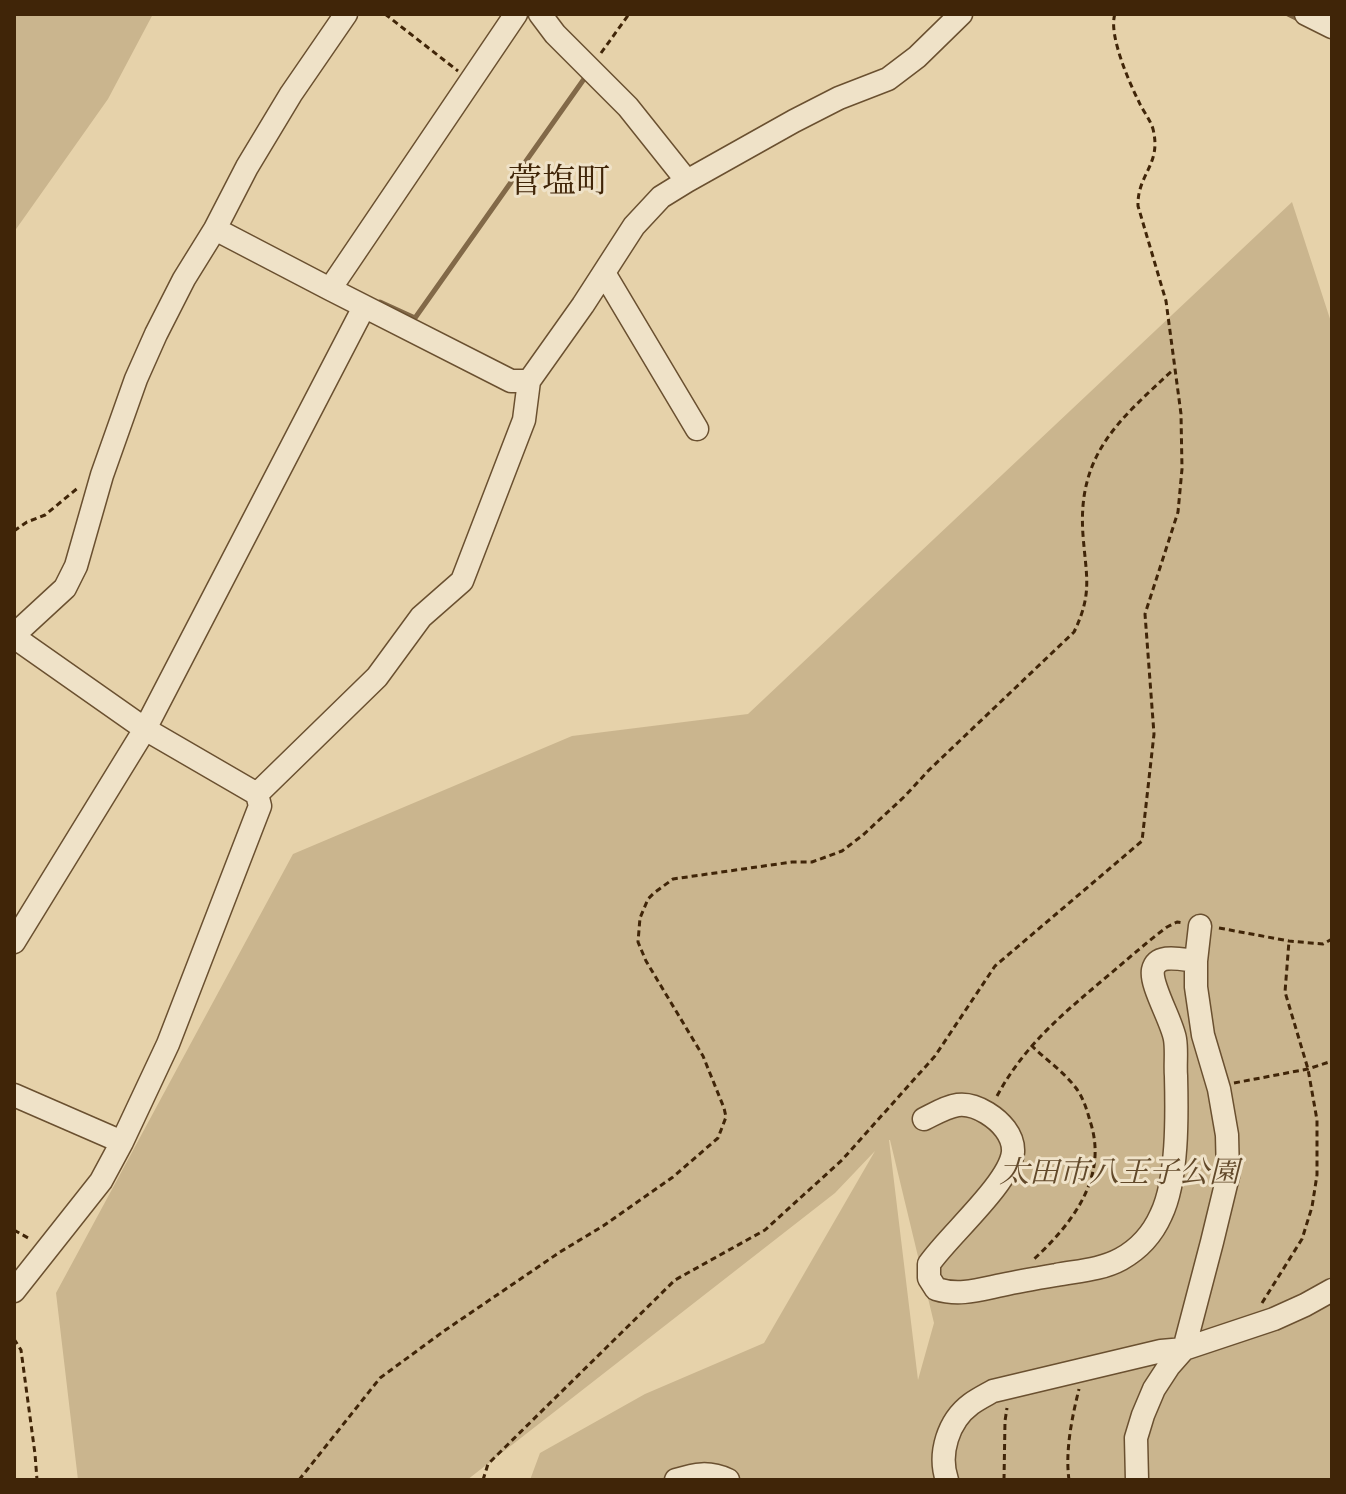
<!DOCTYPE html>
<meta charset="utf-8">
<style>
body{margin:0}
#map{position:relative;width:1346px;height:1494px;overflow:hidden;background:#e6d2aa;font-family:"Sorts Mill Goudy",serif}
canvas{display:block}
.frame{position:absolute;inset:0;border:16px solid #402508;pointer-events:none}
</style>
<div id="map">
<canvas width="1346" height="1494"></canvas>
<div class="frame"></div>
</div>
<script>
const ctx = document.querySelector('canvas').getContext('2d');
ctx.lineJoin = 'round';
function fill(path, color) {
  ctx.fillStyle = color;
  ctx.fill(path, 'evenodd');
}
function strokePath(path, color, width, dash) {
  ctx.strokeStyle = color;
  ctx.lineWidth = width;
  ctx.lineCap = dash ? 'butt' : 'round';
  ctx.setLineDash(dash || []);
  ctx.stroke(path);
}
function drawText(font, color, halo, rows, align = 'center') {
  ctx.font = font + ' "Sorts Mill Goudy","Noto Serif JP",serif';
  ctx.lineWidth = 6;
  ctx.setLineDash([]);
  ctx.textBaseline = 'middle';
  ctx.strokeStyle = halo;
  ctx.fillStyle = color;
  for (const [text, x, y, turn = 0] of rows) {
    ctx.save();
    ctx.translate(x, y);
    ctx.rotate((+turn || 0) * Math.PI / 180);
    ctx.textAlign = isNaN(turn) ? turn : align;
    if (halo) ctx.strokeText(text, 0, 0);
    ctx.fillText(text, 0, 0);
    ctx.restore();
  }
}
fill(new Path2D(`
 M 14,14 L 153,14 L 108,99 L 14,232 Z
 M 1292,202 L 1332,325 L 1332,1480 L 530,1480 L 540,1453 L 645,1394 L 764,1343 L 875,1151 L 835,1193 L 467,1480 L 78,1480 L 56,1293 L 293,854 L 572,736 L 748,714 ZM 890,1140 L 934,1323 L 918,1380 L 889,1140 Z`), '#cab58e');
strokePath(new Path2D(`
 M 1288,14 L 1302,21
 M 377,307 L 380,302 L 415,318 L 584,79`), '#826948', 5);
const minor = new Path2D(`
 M 540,14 L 555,34 L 628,107 L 687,181
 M 1306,14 L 1332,27
 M 215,229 L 330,289 L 511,381 L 529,381
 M 604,273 L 697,429
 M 330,289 L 516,14
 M 14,635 L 65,588 L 76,566 L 102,475 L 136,379 L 156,334 L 184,279 L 215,229 L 247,167 L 291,94 L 346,14
 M 14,637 L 145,729 L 257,794 L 260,806 L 168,1044 L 122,1142 L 101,1181 L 14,1291
 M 257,794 L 377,677 L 421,617 L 462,581 L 524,420 L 529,381 L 583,305 L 634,226 L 661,197 L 687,181 L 794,121 L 839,98 L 888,79 L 917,57 L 961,14
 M 14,942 L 145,729 L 364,307
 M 14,1095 L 122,1142
 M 924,1119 C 948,1107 961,1097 987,1113 C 1000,1121 1014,1135 1013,1152 C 1010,1183 948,1236 929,1264 L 929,1278 L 936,1289 C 959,1296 978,1290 1002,1285 C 1020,1281 1038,1278 1056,1275 C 1077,1271 1101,1270 1121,1259 C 1139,1249 1153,1233 1161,1215 C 1178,1180 1177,1115 1176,1076 C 1175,1064 1177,1051 1175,1039 C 1172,1021 1150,985 1153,970 C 1157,952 1183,960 1196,961
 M 676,1480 C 695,1474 709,1471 728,1480
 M 947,1480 C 938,1454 948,1421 971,1404 C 978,1399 986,1395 993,1391 L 1161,1351 L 1184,1349 L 1274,1319 L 1305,1305 L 1332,1290
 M 1137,1480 L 1136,1438 L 1143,1415 L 1154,1389 L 1169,1366 L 1184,1349 L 1212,1242 L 1228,1176 L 1227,1135 L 1219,1089 L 1203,1035 L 1196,987 L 1196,961 L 1200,926`);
strokePath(minor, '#6a5030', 25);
strokePath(new Path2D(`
 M 385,14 L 458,71
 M 601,53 L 629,14
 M 14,531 L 27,522 L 45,515 L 79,487
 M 1219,928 L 1289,941 L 1323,944 L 1332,939
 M 1031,1045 C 1045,1059 1064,1072 1076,1088 C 1083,1097 1087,1110 1090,1121 C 1109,1177 1072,1224 1033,1260
 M 1234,1083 L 1308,1069 L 1332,1061
 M 997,1096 C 1025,1044 1065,1012 1110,974 C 1129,958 1147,942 1167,927 L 1177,922 L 1184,923
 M 14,1230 L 30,1239
 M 1262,1303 L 1302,1239 L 1312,1207 L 1317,1175 L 1317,1120 L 1308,1069 L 1285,992 L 1289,941
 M 14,1339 L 21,1350 L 35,1454 L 37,1480
 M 299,1480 L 380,1378 L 444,1331 L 560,1252 L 603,1226 L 673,1177 L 718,1138 L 726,1117 L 724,1108 L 703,1056 L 646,961 L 638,942 L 640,918 L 648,899 L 654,893 L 673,879 L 792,862 L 812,862 L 842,851 L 863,835 L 905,796 L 929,770 L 1074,632 C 1093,593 1086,576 1083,535 C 1077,454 1119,420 1174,369
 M 483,1480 L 488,1464 L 675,1280 L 765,1230 L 842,1160 L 935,1056 L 995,966 L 1142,841 L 1154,734 L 1145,614 L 1178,512 L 1182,469 L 1181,414 L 1166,301 L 1138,206 C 1137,174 1162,165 1153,129 C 1150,119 1143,111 1139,102 C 1129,82 1108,34 1115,14
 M 1004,1480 L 1005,1421 L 1007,1408
 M 1069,1480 C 1065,1451 1072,1417 1079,1389`), '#402508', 3, [6, 4]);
strokePath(minor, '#efe2c8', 22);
drawText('italic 30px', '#62492a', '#efe2c8', [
 ["太田市八王子公園",1119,1177]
]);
drawText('34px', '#402508', '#efe2c8', [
 ["菅塩町",559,186]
]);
</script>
